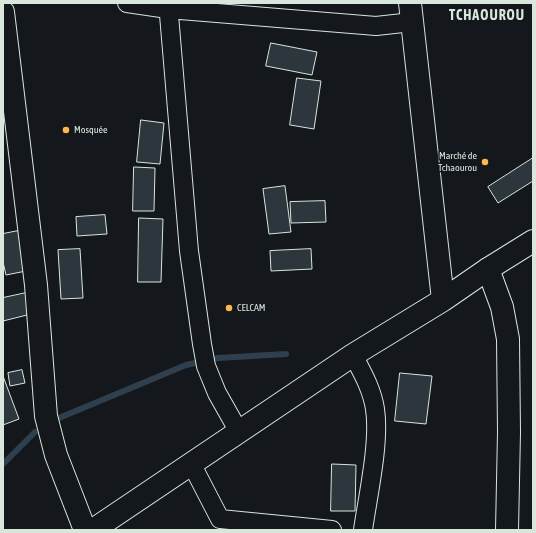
<!DOCTYPE html>
<meta charset="utf-8">
<style>
body{margin:0}
#map{position:relative;width:536px;height:533px;overflow:hidden;background:#14181c;font-family:"Asap Condensed",sans-serif}
canvas{display:block}
.frame{position:absolute;inset:0;border:4px solid #d8e6dc;pointer-events:none}
</style>
<div id="map">
<canvas width="536" height="533"></canvas>
<div class="frame"></div>
</div>
<script>
const ctx = document.querySelector('canvas').getContext('2d');
ctx.lineJoin = 'round';
function strokePath(path, color, width, dash) {
  ctx.strokeStyle = color;
  ctx.lineWidth = width;
  ctx.lineCap = dash ? 'butt' : 'round';
  ctx.setLineDash(dash || []);
  ctx.stroke(path);
}
function fill(path, color) {
  ctx.fillStyle = color;
  ctx.fill(path, 'evenodd');
}
function drawText(font, color, halo, rows, align = 'center') {
  ctx.font = font + ' "Asap Condensed",sans-serif';
  ctx.lineWidth = 3;
  ctx.setLineDash([]);
  ctx.textBaseline = 'middle';
  ctx.strokeStyle = halo;
  ctx.fillStyle = color;
  for (const [text, x, y, turn = 0] of rows) {
    ctx.save();
    ctx.translate(x, y);
    ctx.rotate((+turn || 0) * Math.PI / 180);
    ctx.textAlign = isNaN(turn) ? turn : align;
    if (halo) ctx.strokeText(text, 0, 0);
    ctx.fillText(text, 0, 0);
    ctx.restore();
  }
}
strokePath(new Path2D(`
 M 59,418 L 186,365 L 218,358 L 286,354
 M 3,464 L 35,432`), '#2f3f4d', 6);
const building = new Path2D(`
 M 271,43 L 317,52 L 312,75 L 266,66 Z
 M 297,78 L 321,81 L 314,129 L 290,125 Z
 M 141,120 L 164,123 L 160,164 L 137,162 Z
 M 533,158 L 533,181 L 498,203 L 488,187 Z
 M 134,167 L 155,168 L 154,211 L 133,211 Z
 M 285,186 L 291,232 L 269,234 L 263,189 Z
 M 325,201 L 326,222 L 291,223 L 290,202 Z
 M 105,215 L 107,234 L 77,236 L 76,217 Z
 M 139,218 L 163,219 L 161,282 L 138,282 Z
 M 18,231 L 26,271 L 6,275 L 3,262 L 3,234 Z
 M 80,249 L 83,298 L 61,299 L 58,250 Z
 M 311,249 L 312,269 L 271,271 L 270,251 Z
 M 26,293 L 31,314 L 3,321 L 3,298 Z
 M 22,370 L 25,383 L 10,386 L 8,373 Z
 M 400,373 L 432,376 L 426,424 L 395,421 Z
 M 3,376 L 19,419 L 3,425 Z
 M 332,464 L 356,465 L 355,511 L 331,511 Z`);
fill(building, '#2c363c');
strokePath(building, '#d8e6dc', 1);
const street = new Path2D(`
 M 127,3 L 168,9 L 376,26 L 412,22
 M 168,3 L 189,251 L 202,344 L 206,366 L 217,393 L 239,432
 M 353,355 C 362,372 372,389 375,409 C 380,442 368,495 363,530
 M 191,463 L 220,519 L 332,530`);
const secondary = new Path2D(`
 M 3,12 L 36,285 L 46,416 L 56,455 L 85,530
 M 488,269 L 502,307 L 508,339 L 509,432 L 507,530`);
const primary = new Path2D(`
 M 410,3 L 443,300
 M 93,530 L 353,355 L 443,300 L 488,269 L 533,241`);
strokePath(street, '#d8e6dc', 20);
strokePath(secondary, '#d8e6dc', 24);
strokePath(primary, '#d8e6dc', 24);
strokePath(street, '#14181c', 18);
strokePath(secondary, '#14181c', 22);
strokePath(primary, '#14181c', 22);
for (const [x, y, r, color] of [
 [66,130,4,"#ffb74d"],
 [485,162,4,"#ffb74d"],
 [229,308,4,"#ffb74d"]
]) {
  const dot = new Path2D();
  dot.arc(x, y, r, 0, 2 * Math.PI);
  ctx.fillStyle = color;
  ctx.fill(dot);
  strokePath(dot, '#14181c', 1.5);
}
drawText('10px', '#d8e6dc', '#14181c', [
 ["Mosquée",74,130],
 ["Marché de",477,156,"right"],
 ["Tchaourou",477,168,"right"],
 ["CELCAM",237,308]
], 'left');
ctx.letterSpacing = '1px';
drawText('bold 14px', '#d8e6dc', '#14181c', [
 ["TCHAOUROU",487,16]
]);
ctx.letterSpacing = '0px';
</script>
